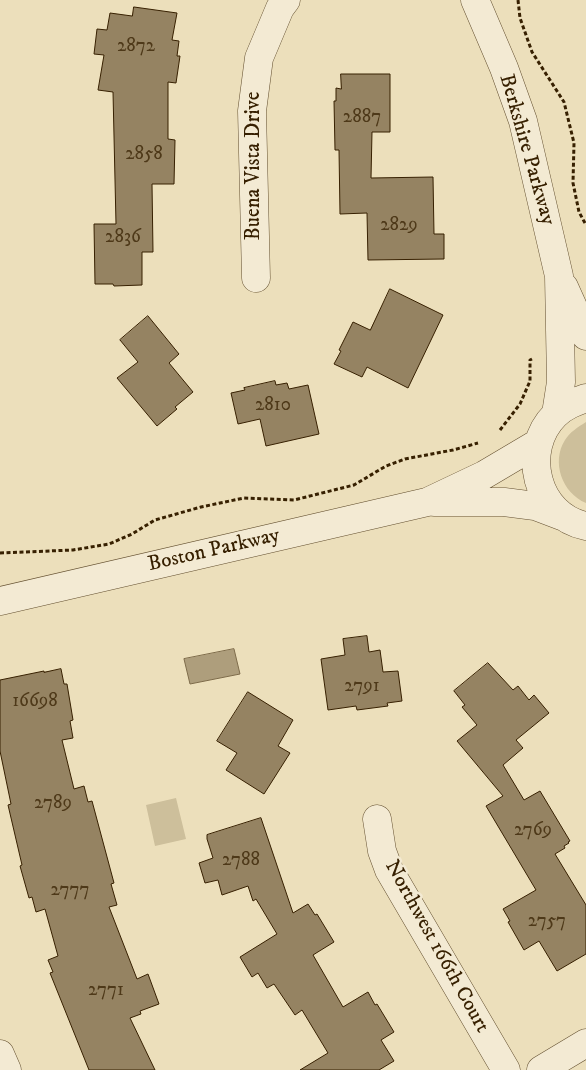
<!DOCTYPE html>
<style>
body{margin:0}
canvas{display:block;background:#ecdfbb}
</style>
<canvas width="586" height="1070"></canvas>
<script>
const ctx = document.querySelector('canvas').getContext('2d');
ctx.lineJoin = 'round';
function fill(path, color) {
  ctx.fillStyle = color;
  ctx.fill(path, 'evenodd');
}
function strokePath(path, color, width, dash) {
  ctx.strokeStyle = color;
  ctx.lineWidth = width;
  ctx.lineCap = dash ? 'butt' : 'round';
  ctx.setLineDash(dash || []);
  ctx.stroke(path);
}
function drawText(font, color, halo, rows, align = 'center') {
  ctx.font = font + ' "IM FELL DW Pica",serif';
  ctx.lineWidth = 5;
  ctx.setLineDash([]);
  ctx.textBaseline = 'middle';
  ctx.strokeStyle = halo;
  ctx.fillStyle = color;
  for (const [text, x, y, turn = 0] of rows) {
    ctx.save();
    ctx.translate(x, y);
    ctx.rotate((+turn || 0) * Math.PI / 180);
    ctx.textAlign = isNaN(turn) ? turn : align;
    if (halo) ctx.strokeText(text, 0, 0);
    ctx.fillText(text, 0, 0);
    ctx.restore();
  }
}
fill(new Path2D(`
 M 586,422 L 586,503 C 562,493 551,462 565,440 C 570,432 578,427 586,422 Z
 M 176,798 L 186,839 L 155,846 L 146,805 Z`), '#cdbf9b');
const water = new Path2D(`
 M 234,649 L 240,674 L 190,684 L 184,659 Z`);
fill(water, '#ae9e7c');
strokePath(water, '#7e6c4b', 1);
const building = new Path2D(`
 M 134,7 L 177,13 L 172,40 L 179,41 L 177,56 L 180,56 L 176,83 L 168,82 L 168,139 L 175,140 L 174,184 L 152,184 L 153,252 L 142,252 L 142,285 L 114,286 L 113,284 L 95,284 L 94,224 L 116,224 L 113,92 L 98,90 L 104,55 L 94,54 L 97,29 L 107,30 L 110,13 L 132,16 Z
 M 341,74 L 390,74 L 390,132 L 372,132 L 371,178 L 433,177 L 434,234 L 444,234 L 444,259 L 368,260 L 367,213 L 340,214 L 339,150 L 335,150 L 334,101 L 336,101 L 336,88 L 341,89 Z
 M 390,289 L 443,315 L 408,388 L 367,367 L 362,377 L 334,364 L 341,351 L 339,350 L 353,322 L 370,330 Z
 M 148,316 L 179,354 L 169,363 L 193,392 L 175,407 L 177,409 L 157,426 L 117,378 L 138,362 L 120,340 Z
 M 275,381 L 276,385 L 287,383 L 289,389 L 308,385 L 319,434 L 266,446 L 260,419 L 238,424 L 231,393 L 245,390 L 244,388 Z
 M 367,636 L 369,652 L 380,650 L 383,672 L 398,671 L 402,701 L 387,703 L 388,706 L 357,710 L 356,706 L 328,710 L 321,659 L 345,655 L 343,639 Z
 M 488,663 L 513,690 L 518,686 L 529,700 L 534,695 L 549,713 L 516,740 L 523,748 L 503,765 L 524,800 L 540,791 L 570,841 L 568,842 L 569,843 L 564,846 L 565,848 L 555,854 L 586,905 L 586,954 L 557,971 L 539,941 L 524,950 L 508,922 L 510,921 L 503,909 L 536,890 L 486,806 L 503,796 L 457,741 L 477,725 L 462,707 L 465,705 L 454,691 Z
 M 61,669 L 64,684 L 67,684 L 73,720 L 70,721 L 73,738 L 62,740 L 74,789 L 84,786 L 88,802 L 92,801 L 114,883 L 111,884 L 117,905 L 109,907 L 137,979 L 148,974 L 159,1004 L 140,1011 L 141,1014 L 130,1018 L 155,1070 L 89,1070 L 50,973 L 53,972 L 48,960 L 58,956 L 45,909 L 36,912 L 32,897 L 29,898 L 20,866 L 22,865 L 8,805 L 11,804 L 0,751 L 0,680 L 44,671 L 44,672 Z
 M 248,692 L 293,720 L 278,746 L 290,753 L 264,794 L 226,770 L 237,753 L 217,741 Z
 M 261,818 L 293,913 L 308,904 L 315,915 L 317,914 L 334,942 L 313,955 L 343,1007 L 368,992 L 375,1005 L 377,1004 L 394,1032 L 381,1040 L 394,1061 L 379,1070 L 300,1070 L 328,1053 L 302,1010 L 295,1015 L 274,984 L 267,988 L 258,973 L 252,977 L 240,957 L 277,934 L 256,899 L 253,901 L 248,886 L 222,895 L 218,880 L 205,883 L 199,863 L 213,858 L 207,839 L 207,835 Z`);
fill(building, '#958362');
strokePath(building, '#372001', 1);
const minor = new Path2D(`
 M 475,0 L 504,68 L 523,121 L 559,276 L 561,382 L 556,414
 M 256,278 L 252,111 L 259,58 L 280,8 L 286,0
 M 564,287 L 586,336
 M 586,398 C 575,402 564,406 555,415 C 520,450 536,516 586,526
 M 434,502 L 504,502 L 535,506 L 564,517
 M 0,601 L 427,502 L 484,475 L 538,443
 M 377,819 L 382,851 L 389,870 L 506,1070
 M 0,1054 L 7,1070
 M 541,1070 L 586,1043`);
strokePath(minor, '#645030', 29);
strokePath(new Path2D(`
 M 518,0 L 520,18 L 532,52 L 564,102 L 574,143 L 573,183 L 579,212 L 586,225
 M 500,430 L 520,404 L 530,381 L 530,360 L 532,359
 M 0,553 L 73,550 L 109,544 L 132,534 L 155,520 L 201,507 L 244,498 L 294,500 L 354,485 L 386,466 L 405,459 L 453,450 L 478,443`), '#372001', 3, [4, 2.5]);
strokePath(minor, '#f3ead3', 28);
drawText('19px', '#4e3919', null, [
 ["2872",136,47],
 ["2887",362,118],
 ["2858",144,155],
 ["2829",399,226],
 ["2836",123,238],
 ["2810",273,406],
 ["2791",362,687],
 ["16698",35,702],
 ["2789",53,804],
 ["2769",533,831],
 ["2788",241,861],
 ["2777",70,891],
 ["2757",547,922],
 ["2771",106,991]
]);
drawText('21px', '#372001', '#f3ead3', [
 ["Berkshire Parkway",526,150,74],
 ["Buena Vista Drive",255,166,-90],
 ["Boston Parkway",214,551,-13],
 ["Northwest 166th Court",436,947,61]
]);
</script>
